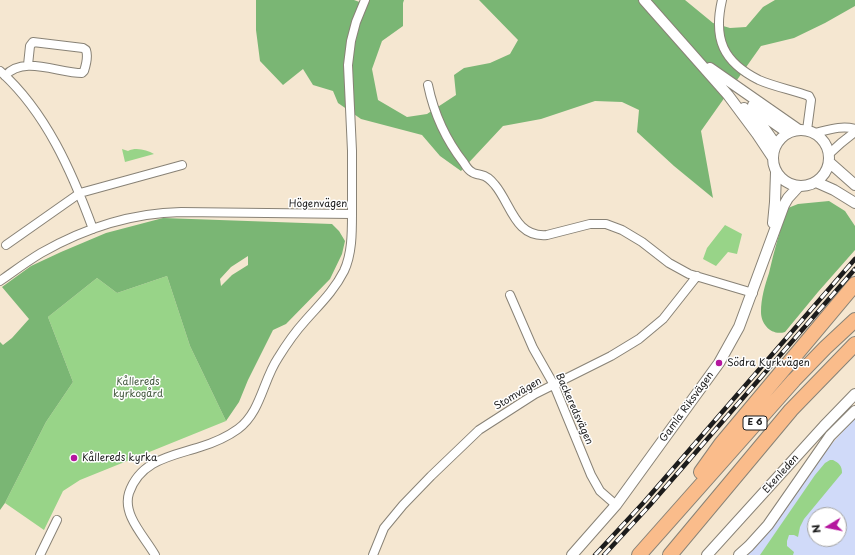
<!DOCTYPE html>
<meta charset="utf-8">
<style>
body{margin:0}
#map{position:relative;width:855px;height:555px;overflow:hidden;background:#f5e7d1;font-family:"Playpen Sans",sans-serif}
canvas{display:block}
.north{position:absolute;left:807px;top:507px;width:40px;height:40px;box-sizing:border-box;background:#fff;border:1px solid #a4a4a4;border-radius:50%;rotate:260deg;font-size:11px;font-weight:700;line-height:16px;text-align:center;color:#1c1c1c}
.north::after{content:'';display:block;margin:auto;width:14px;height:18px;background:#b5179e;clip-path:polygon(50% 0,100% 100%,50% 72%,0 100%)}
</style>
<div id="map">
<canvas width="855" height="555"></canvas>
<div class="north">N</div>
</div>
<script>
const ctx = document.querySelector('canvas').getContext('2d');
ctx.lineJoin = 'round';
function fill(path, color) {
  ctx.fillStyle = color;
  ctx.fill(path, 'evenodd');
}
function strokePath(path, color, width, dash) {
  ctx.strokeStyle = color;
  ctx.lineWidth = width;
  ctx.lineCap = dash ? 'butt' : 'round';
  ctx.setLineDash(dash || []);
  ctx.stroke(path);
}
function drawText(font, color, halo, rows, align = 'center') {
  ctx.font = font + ' "Playpen Sans",sans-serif';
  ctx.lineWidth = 3;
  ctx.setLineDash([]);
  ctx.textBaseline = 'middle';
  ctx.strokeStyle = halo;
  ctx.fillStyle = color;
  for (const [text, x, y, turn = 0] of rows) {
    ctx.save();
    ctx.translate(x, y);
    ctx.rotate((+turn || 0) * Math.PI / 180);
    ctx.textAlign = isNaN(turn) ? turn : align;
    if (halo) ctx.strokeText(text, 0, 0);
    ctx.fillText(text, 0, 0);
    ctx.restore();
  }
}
fill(new Path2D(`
 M 855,418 L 855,555 L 745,555 L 760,541 L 819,458 ZM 815,515 L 839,515 L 839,539 L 815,539 Z`), '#d0daf9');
fill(new Path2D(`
 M 122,149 L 128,151 C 136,147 147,150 154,154 L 125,162 Z
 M 725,225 L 742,234 L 737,254 L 728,252 L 716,266 L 703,259 L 707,248 Z
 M 167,276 L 190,346 L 226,421 L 80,480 L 63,491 L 44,530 L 5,503 L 46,422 L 73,382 L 48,317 L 97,278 L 117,293 Z
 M 830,460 L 833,460 C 839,463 842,466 842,473 L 804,519 L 800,527 L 798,537 L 794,535 L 789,535 L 787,541 L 787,546 L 794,552 L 793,555 L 760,555 L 815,475 L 825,463 Z`), '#98d488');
fill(new Path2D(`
 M 256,0 L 354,0 L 365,4 L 367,0 L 404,0 L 403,3 L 403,26 L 382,41 L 372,69 L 378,100 L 407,117 L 427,114 L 456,95 L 454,75 L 464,68 L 490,63 L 510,54 L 518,40 L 479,0 L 685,0 L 713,23 L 730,28 L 746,27 L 763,7 L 775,0 L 855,0 L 855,6 L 825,23 L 794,38 L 761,46 L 701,131 L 713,198 L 674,166 L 637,132 L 639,110 L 622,102 L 595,101 L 541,119 L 503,126 L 461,171 L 440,156 L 422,135 L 361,119 L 338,103 L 333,91 L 313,85 L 303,69 L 283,85 L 260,61 L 256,30 Z
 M 829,201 L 845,211 L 855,226 L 855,250 L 818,292 L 785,332 C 772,336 761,325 761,312 C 761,298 765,285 769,273 C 774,251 780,229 788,208 L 798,204 Z
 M 163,218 L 332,224 L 339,231 L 345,241 L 342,254 L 330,279 L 286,324 L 273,330 L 248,380 L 239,402 L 226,421 L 190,346 L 167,276 L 117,293 L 97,278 L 48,317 L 73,382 L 46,422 L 5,503 L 0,510 L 0,342 L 3,345 L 12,338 L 29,319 L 2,287 L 31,266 L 61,252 L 106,233 ZM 248,256 L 248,265 L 232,275 L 221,286 L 220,279 L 231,267 Z`), '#7ab674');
const minor = new Path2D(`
 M 722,0 C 713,39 723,62 759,80 C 775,87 793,90 809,96 L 811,100 L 807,130
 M 0,71 C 46,112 72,172 93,229
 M 5,76 C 23,55 58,73 82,73 L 84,71 C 86,65 88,56 86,50 L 83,48 L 33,42 L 30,46 L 28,65
 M 428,85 C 434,114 446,140 464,163 C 466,166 468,170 472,172 C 474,174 478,174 481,175 C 487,176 491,180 495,185 C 511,204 515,238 547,235 L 590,224 L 606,224 L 622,230 L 642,242 L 669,263 L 689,274 L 753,293
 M 815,133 C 828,130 842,125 855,129
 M 829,154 L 841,143 L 855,132
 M 6,245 L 80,193 L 182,165
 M 0,281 C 13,272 26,262 41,253 C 83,229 132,213 181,212 L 352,214 L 352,151 L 348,65 L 351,41 L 356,22 L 365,0
 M 510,295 L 533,348 L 554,385 L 591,475 L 600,491 L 616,505
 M 40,555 L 57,520
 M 155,555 C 145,537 122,515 129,493 C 140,460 172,456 200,447 C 213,443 227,437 238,429 C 261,412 263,380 278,358 C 286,345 295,332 305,321 C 319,305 334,291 344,271 C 352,254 352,233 352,214
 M 373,555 L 384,528 L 403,505 L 431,476 L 479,430 L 535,394 L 611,356 L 639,339 L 663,319 L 697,276`);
const tertiary = new Path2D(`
 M 644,0 L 728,95 L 757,134 L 773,158
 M 710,68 L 799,130
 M 753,105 L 771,121 L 788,133
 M 744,108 L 764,128 L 776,145
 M773 158a28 28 0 1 1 56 0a28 28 0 1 1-56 0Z
 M 829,162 L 855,185
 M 816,182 L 834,190 L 855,203
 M 773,223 L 775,202 L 776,172
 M 572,555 L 616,505 L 719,363 L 739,327 L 784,205 L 788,198 L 799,186
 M 707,555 L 824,426 L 855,394
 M 739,555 L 749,546 L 768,525 L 830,436 L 855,411`);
const motorway = new Path2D(`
 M 701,472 L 721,444 L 855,284
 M 639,555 L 794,380 L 825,348 L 855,320
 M 670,555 L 791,410 L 855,344`);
strokePath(minor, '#888276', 10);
strokePath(tertiary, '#888276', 12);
strokePath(motorway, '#888276', 16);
strokePath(minor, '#fff', 8);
strokePath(tertiary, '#fff', 10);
strokePath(motorway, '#fabc8b', 14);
const rail = new Path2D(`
 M 595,555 L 645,501 L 855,259
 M 604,555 L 650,505 L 855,269`);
strokePath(rail, '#1c1c1c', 4.5);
strokePath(rail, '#fff', 3, [9]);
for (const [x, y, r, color] of [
 [719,363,4,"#b5179e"],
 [74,458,4,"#b5179e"]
]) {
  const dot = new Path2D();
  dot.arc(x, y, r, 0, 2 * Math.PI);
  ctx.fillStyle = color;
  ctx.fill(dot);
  strokePath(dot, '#fff', 1.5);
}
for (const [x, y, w] of [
 [755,423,24]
]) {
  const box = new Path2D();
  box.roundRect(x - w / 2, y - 7, w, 14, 3);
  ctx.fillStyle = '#fff';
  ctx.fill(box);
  strokePath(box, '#1c1c1c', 1);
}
drawText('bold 9px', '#1c1c1c', null, [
 ["E 6",755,423]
]);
drawText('10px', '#1c1c1c', '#fff', [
 ["Högenvägen",318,204],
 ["Stomvägen",518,394,-31],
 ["Gamla Riksvägen",687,407,-54],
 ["Backeredsvägen",574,409,66],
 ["Ekenleden",781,474,-48]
]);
drawText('10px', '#1c1c1c', '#fff', [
 ["Södra Kyrkvägen",727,363],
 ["Kållereds kyrka",82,458]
], 'left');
drawText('10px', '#475c42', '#fff', [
 ["Kållereds",138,382],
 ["kyrkogård",138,394]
]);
</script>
